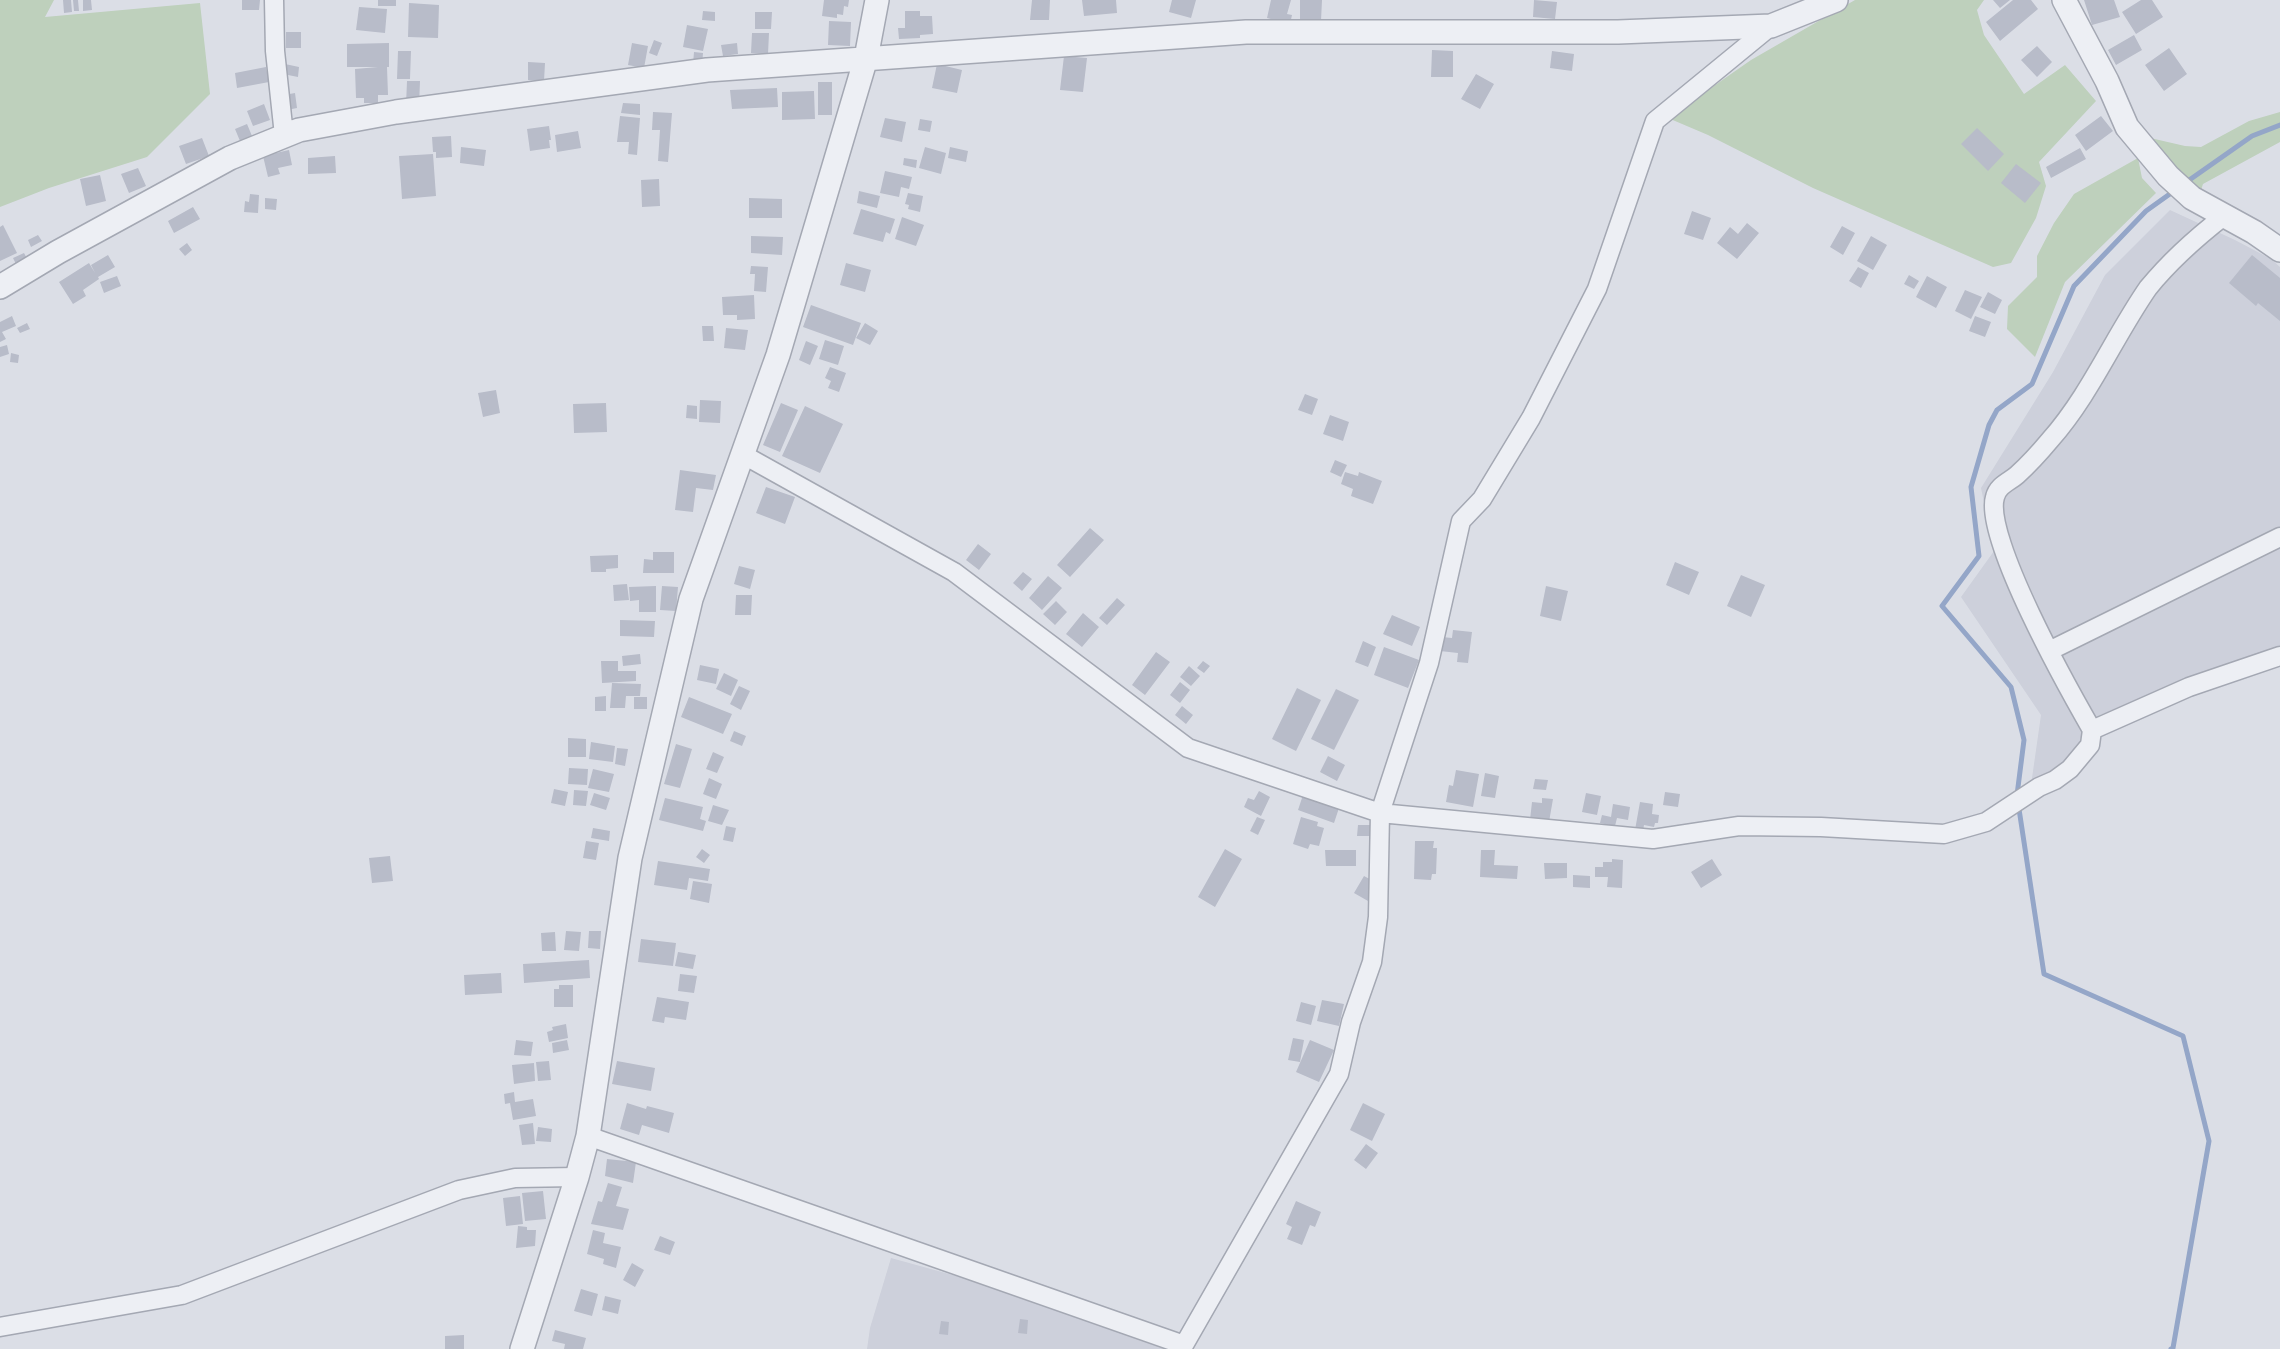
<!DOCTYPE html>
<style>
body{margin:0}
canvas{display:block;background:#dbdee6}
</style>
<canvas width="2280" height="1349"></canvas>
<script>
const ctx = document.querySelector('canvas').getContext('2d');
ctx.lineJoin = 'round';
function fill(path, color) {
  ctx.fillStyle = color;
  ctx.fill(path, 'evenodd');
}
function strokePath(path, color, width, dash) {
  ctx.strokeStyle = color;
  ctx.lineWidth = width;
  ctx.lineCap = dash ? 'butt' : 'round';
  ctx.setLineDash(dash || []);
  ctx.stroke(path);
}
fill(new Path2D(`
 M 2170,210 L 2235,240 L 2271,259 L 2280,267 L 2280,648 L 2100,715 L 2083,730 L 2080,749 L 2031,785 L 2041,715 L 1961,597 L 1994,551 L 1981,488 L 2053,372 L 2105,275 Z
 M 891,1258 L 1018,1293 L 1174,1349 L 867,1349 L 870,1328 Z`), '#cdd0db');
fill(new Path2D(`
 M 0,0 L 54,0 L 45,17 L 200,3 L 210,94 L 147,157 L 49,188 L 0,207 Z
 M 1855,0 L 1984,0 L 1977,10 L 1984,35 L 2024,94 L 2065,65 L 2096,101 L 2039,162 L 2046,186 L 2036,218 L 2011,263 L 1993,267 L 1813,188 L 1708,135 L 1668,118 L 1751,60 Z
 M 2280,112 L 2280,142 L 2203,184 L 2199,196 L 2146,137 L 2185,146 L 2201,147 L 2249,121 Z
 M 2138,158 L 2142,178 L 2156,193 L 2065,282 L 2035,357 L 2007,329 L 2008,306 L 2037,277 L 2037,256 L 2054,223 L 2074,194 Z`), '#bed0bc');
strokePath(new Path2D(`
 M 2185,183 L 2252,136 L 2280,125
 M 2017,795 L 2024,740 L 2011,687 L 1942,606 L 1979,556 L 1971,487 L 1989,425 L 1997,410 L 2032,384 L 2074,286 L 2146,211 L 2174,191
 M 2019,809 L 2044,974 L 2183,1036 L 2209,1141 L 2173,1348 L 2171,1349`), '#94a6c8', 5);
fill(new Path2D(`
 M 63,0 L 71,0 L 72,12 L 64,13 Z
 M 73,0 L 78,0 L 79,11 L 74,11 Z
 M 83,0 L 91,0 L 92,10 L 83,11 Z
 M 242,0 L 260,0 L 259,10 L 242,10 Z
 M 378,0 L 396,0 L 396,6 L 378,6 Z
 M 824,0 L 849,0 L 848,7 L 844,6 L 843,15 L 837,14 L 837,18 L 822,16 Z
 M 1032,0 L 1050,0 L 1049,20 L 1030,20 Z
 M 1082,0 L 1116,0 L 1117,13 L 1084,16 Z
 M 1172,0 L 1196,0 L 1191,18 L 1169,12 Z
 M 1271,0 L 1291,0 L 1287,14 L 1292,15 L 1290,24 L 1267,18 Z
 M 1300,0 L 1322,0 L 1321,21 L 1300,21 Z
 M 1534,0 L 1557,2 L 1555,19 L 1533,17 Z
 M 1993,0 L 2010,0 L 2000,8 Z
 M 2013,0 L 2031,0 L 2038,9 L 2000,41 L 1986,22 Z
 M 2084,0 L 2114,0 L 2120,17 L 2092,25 Z
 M 2141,0 L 2152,0 L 2163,17 L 2136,34 L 2122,12 Z
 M 409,3 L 439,5 L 438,38 L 408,37 Z
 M 359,7 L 387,9 L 385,33 L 356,30 Z
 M 703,11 L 715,12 L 715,21 L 702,20 Z
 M 905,11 L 920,11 L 920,16 L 932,16 L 933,34 L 920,35 L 920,38 L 899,39 L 898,28 L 905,28 Z
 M 755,12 L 772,12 L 771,29 L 755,29 Z
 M 829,21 L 851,22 L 850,46 L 828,45 Z
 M 687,25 L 708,29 L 703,51 L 683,47 Z
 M 286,32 L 301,32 L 301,48 L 286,48 Z
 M 752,33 L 769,33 L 768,54 L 751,53 Z
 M 2134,35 L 2142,50 L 2116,65 L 2108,50 Z
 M 654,40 L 662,43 L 657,56 L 649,53 Z
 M 389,43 L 389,67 L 387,67 L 388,95 L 378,95 L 378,103 L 364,103 L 364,98 L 356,98 L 355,69 L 378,67 L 347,67 L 347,44 Z
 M 632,43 L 648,46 L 644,68 L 628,65 Z
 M 737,43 L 738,54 L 723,56 L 721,45 Z
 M 2037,46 L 2052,62 L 2037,77 L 2021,60 Z
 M 2169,48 L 2187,74 L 2164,91 L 2145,65 Z
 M 1432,50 L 1453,51 L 1453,77 L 1431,77 Z
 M 398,51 L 411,51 L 410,79 L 397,79 Z
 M 1552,51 L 1574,54 L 1572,71 L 1550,68 Z
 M 694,52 L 703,53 L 702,65 L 693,64 Z
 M 1064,56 L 1087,58 L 1083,92 L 1060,90 Z
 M 528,62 L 545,63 L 544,81 L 528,80 Z
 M 285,64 L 299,67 L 298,77 L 283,74 Z
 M 937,64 L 962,70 L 957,93 L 932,88 Z
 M 266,67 L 269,82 L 237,88 L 235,73 Z
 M 1476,74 L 1494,84 L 1480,109 L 1461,99 Z
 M 407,81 L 420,81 L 419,106 L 406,105 Z
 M 818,82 L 832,82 L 832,115 L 818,115 Z
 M 777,88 L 778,107 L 732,109 L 730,90 Z
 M 814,91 L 815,119 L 782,120 L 782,92 Z
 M 295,93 L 297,108 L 287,110 L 284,95 Z
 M 623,103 L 640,104 L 640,115 L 621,113 Z
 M 264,104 L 270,120 L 253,126 L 247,111 Z
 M 653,112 L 672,113 L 668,162 L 658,161 L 660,130 L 652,130 Z
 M 620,116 L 640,118 L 637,155 L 628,154 L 629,142 L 617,142 Z
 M 2101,116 L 2113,131 L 2086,151 L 2075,135 Z
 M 885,118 L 906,122 L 902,142 L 880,137 Z
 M 920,119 L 932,121 L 930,132 L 918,130 Z
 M 247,124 L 252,136 L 240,141 L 235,129 Z
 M 549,126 L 551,140 L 549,140 L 550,148 L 530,151 L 527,129 Z
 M 1977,128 L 2004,154 L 1988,171 L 1961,144 Z
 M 578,131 L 581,148 L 557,152 L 555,135 Z
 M 451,136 L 452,157 L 436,158 L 436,152 L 433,152 L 432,137 Z
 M 202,138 L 209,156 L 186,164 L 179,146 Z
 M 461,147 L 486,150 L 484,166 L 460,163 Z
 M 925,147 L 946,153 L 941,174 L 919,168 Z
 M 950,147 L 968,151 L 966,162 L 948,158 Z
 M 2080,148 L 2086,159 L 2051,178 L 2046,167 Z
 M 289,150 L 292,165 L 278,168 L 280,174 L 268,177 L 263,156 Z
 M 433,154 L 436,196 L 402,199 L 399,156 Z
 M 335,156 L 336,173 L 308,174 L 308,158 Z
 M 904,158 L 917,160 L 916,168 L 903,165 Z
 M 2016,164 L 2041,183 L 2025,203 L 2001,183 Z
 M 138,168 L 146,186 L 129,193 L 121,174 Z
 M 885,171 L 912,177 L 909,189 L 901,187 L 899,197 L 880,193 Z
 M 100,175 L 106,201 L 86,206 L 80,179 Z
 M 659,179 L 660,206 L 642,207 L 641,180 Z
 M 859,191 L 880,196 L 877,208 L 857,203 Z
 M 908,193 L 923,196 L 920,212 L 908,209 L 909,205 L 905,204 Z
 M 250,194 L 259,195 L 258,213 L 244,212 L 245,201 L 249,202 Z
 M 265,198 L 277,199 L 276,210 L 265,209 Z
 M 749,198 L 782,199 L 782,218 L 749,218 Z
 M 193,207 L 200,219 L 174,233 L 168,221 Z
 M 861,209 L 895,219 L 890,234 L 886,232 L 883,242 L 853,234 Z
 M 1692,211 L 1711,218 L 1703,240 L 1684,234 Z
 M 902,217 L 924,225 L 916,246 L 895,239 Z
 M 1747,223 L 1759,233 L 1737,259 L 1717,243 L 1730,227 L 1738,234 Z
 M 3,225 L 17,253 L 0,261 L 0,227 Z
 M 1842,226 L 1855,233 L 1843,255 L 1830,247 Z
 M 38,235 L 42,241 L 31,247 L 28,240 Z
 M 751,236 L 783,237 L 782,255 L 751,253 Z
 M 1871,236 L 1887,245 L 1873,270 L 1857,261 Z
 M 187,243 L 192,250 L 185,256 L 179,249 Z
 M 24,253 L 30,264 L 19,270 L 13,258 Z
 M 108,255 L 115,267 L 98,277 L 99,279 L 83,290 L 86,296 L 73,304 L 59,282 L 89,263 L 95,273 L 91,265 Z
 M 2252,255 L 2280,278 L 2280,321 L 2258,303 L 2256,306 L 2229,283 Z
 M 846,263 L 871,270 L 865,292 L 840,285 Z
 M 751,266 L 768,267 L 766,292 L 754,291 L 755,274 L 750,274 Z
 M 1858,267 L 1869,273 L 1861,288 L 1849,281 Z
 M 1909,275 L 1919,281 L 1914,289 L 1904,284 Z
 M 117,276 L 121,286 L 104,293 L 100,282 Z
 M 1927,276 L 1947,287 L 1936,308 L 1916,297 Z
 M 1965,290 L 1982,297 L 1971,319 L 1955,311 Z
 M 1988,292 L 2002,300 L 1995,314 L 1980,307 Z
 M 754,295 L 755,319 L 737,320 L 737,315 L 723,315 L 722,297 Z
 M 811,305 L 861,323 L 853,345 L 803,327 Z
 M 12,316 L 16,326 L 2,332 L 6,339 L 0,342 L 0,322 Z
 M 1975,316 L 1991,322 L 1985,337 L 1969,331 Z
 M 27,323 L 30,329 L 20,333 L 17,328 Z
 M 865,323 L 878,331 L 870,345 L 856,338 Z
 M 702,326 L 713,326 L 714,341 L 703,341 Z
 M 726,328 L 748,330 L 745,350 L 724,348 Z
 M 825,340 L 844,346 L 838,365 L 819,359 Z
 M 806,341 L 818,346 L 810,365 L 799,360 Z
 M 7,345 L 9,354 L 0,357 L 0,347 Z
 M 11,353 L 19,355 L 18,363 L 10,362 Z
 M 830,367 L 846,373 L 839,392 L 828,388 L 831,381 L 825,378 Z
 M 496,390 L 500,413 L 483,417 L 478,393 Z
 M 1305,394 L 1318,399 L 1312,415 L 1298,410 Z
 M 700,400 L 721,401 L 720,423 L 699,422 Z
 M 606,403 L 607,432 L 574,433 L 573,404 Z
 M 781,403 L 798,410 L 780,452 L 763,445 Z
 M 687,405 L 697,406 L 697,419 L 686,418 Z
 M 805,406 L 843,424 L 820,473 L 782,456 Z
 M 1330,415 L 1349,422 L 1343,441 L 1323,434 Z
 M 1335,460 L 1347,465 L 1341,477 L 1330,472 Z
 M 680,470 L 716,475 L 713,490 L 696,488 L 693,512 L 675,510 Z
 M 1345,472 L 1358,476 L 1359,472 L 1382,481 L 1373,504 L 1351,496 L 1353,489 L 1341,484 Z
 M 766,487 L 795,497 L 785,524 L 756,513 Z
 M 1090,528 L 1104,540 L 1070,577 L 1057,565 Z
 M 978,544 L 991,554 L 979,570 L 966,560 Z
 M 653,552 L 674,552 L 674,573 L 643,573 L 644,559 L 653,560 Z
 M 618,555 L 618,568 L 606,569 L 606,572 L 591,572 L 590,556 Z
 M 1675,562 L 1699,572 L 1689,595 L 1666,585 Z
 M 739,566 L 755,570 L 750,589 L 734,584 Z
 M 1023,572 L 1032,579 L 1022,591 L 1013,583 Z
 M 1741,575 L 1765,585 L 1751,617 L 1727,606 Z
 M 1048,576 L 1062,588 L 1042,610 L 1029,598 Z
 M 627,584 L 629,600 L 614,601 L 613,585 Z
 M 656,586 L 656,612 L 639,612 L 639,600 L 630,601 L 629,587 Z
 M 662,586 L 678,587 L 676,611 L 660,610 Z
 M 1546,586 L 1568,591 L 1561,621 L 1540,616 Z
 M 736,595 L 752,595 L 751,615 L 735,615 Z
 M 1117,598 L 1125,605 L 1107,625 L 1099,618 Z
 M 1056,601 L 1067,612 L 1055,625 L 1043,614 Z
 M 1083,613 L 1099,627 L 1082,647 L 1066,634 Z
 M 1392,615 L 1420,627 L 1412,646 L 1383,634 Z
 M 620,620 L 655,621 L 654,637 L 620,636 Z
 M 1453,630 L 1472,632 L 1468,663 L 1457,662 L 1458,653 L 1440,651 L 1442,637 L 1452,638 Z
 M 1363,641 L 1376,647 L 1368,667 L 1355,662 Z
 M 1384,647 L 1419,660 L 1408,688 L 1374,675 Z
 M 1156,652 L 1170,662 L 1145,695 L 1132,685 Z
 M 640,654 L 641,664 L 623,666 L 622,656 Z
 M 601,661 L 618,661 L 618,671 L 636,671 L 636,681 L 602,683 Z
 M 1203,661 L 1210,666 L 1204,673 L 1197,668 Z
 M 700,665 L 719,669 L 716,684 L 697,680 Z
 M 1189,666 L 1200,676 L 1191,686 L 1180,677 Z
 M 724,673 L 738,680 L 731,696 L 716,689 Z
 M 1180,682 L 1190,690 L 1180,703 L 1170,695 Z
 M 612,683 L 641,684 L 640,696 L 626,696 L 625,708 L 610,708 Z
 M 739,686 L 750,691 L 741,710 L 730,704 Z
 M 1297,688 L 1321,700 L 1296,751 L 1272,739 Z
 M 1336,689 L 1359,700 L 1334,750 L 1311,739 Z
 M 606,696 L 606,711 L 595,711 L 595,697 Z
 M 634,697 L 647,697 L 647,709 L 634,709 Z
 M 689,697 L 732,714 L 723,734 L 681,717 Z
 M 1182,706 L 1193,715 L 1186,724 L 1175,715 Z
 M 734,731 L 746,736 L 742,746 L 730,741 Z
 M 568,738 L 586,739 L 586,757 L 568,757 Z
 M 591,742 L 615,746 L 613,762 L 589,759 Z
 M 676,744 L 692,749 L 680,788 L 664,784 Z
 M 617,748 L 628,749 L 625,766 L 615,764 Z
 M 713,752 L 724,757 L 717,773 L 706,769 Z
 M 1328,756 L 1345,765 L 1337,781 L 1320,772 Z
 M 569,768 L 588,769 L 587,785 L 568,784 Z
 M 593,769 L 614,774 L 609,792 L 588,788 Z
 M 1456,770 L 1479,774 L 1473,807 L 1446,802 L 1449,785 L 1453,786 Z
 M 1485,773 L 1499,776 L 1495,798 L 1481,796 Z
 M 709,778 L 722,784 L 716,799 L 703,794 Z
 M 1535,779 L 1548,780 L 1546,790 L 1533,789 Z
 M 554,789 L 568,792 L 565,806 L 551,803 Z
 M 574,790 L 588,791 L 586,806 L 573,805 Z
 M 1259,791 L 1270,797 L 1261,816 L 1244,807 L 1248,798 L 1254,800 Z
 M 1304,792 L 1340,805 L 1334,823 L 1298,810 Z
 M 1665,792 L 1680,794 L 1678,807 L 1663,805 Z
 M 594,793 L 610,798 L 606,810 L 590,805 Z
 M 1586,793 L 1601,796 L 1597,815 L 1582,812 Z
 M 665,798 L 703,807 L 700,819 L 706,821 L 703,831 L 659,820 Z
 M 1542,798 L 1553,799 L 1549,822 L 1530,820 L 1532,802 L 1542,803 Z
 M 1640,802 L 1653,804 L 1652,814 L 1659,815 L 1658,823 L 1655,823 L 1654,827 L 1644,825 L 1643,831 L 1635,830 Z
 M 1613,804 L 1630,807 L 1628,820 L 1617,818 L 1615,826 L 1600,823 L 1602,815 L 1611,817 Z
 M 713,805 L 729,810 L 722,825 L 708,821 Z
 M 1257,817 L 1265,820 L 1258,835 L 1250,831 Z
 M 1301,817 L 1318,822 L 1317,826 L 1324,828 L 1319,846 L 1310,844 L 1308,849 L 1293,844 Z
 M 1358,825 L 1373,825 L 1373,836 L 1357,836 Z
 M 726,826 L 736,828 L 733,842 L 723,840 Z
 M 593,828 L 610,831 L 609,841 L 591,838 Z
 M 586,841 L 599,843 L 596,860 L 583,858 Z
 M 1415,841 L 1434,841 L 1433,848 L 1437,848 L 1436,874 L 1432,874 L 1431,880 L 1414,879 Z
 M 702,849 L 710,855 L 704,863 L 696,857 Z
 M 1225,849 L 1242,859 L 1215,907 L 1198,897 Z
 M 1325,850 L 1356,850 L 1356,866 L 1326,866 Z
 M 1481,850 L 1495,850 L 1494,865 L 1518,866 L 1517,879 L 1480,877 Z
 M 390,856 L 393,881 L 372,883 L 369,858 Z
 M 1612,859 L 1623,860 L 1622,888 L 1607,887 L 1608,877 L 1595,877 L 1595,867 L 1603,867 L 1603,862 L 1612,862 Z
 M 1712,859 L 1722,875 L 1701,888 L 1691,872 Z
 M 658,861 L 710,869 L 708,881 L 689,878 L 687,890 L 654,885 Z
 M 1544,863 L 1567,863 L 1567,878 L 1545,879 Z
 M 1573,875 L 1590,876 L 1590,888 L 1573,887 Z
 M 1364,876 L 1377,883 L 1368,901 L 1354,893 Z
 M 693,881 L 712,884 L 709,903 L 690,899 Z
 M 566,931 L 581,932 L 579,951 L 564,950 Z
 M 589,931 L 601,931 L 600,949 L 588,948 Z
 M 555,932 L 556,951 L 542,951 L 541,933 Z
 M 641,939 L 676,943 L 673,966 L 638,962 Z
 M 678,952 L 696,955 L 693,969 L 675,966 Z
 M 589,960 L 590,978 L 524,983 L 523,964 Z
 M 501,973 L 502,993 L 465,995 L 464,975 Z
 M 680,974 L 697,976 L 694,993 L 678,991 Z
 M 559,985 L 573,985 L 573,1007 L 554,1007 L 554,989 L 559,989 Z
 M 657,997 L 689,1002 L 686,1020 L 665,1017 L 664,1023 L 652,1021 Z
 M 1322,1000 L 1344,1004 L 1339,1026 L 1317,1021 Z
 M 1301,1002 L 1316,1006 L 1311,1025 L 1296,1021 Z
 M 566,1024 L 568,1038 L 549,1042 L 547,1032 L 553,1030 L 552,1027 Z
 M 1293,1038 L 1304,1040 L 1300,1062 L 1288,1060 Z
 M 516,1040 L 533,1042 L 531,1056 L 514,1055 Z
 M 567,1040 L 569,1050 L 553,1053 L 552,1043 Z
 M 1310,1040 L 1334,1050 L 1319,1082 L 1296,1072 Z
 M 549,1061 L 551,1080 L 538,1081 L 536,1062 Z
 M 617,1061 L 655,1068 L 651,1091 L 612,1084 Z
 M 534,1063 L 535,1081 L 514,1084 L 512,1065 Z
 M 514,1092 L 515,1102 L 533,1099 L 536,1116 L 513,1120 L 510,1103 L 505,1104 L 504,1094 Z
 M 627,1103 L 646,1109 L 647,1106 L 674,1113 L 669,1133 L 642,1125 L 639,1135 L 620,1129 Z
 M 1363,1103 L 1385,1114 L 1372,1141 L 1350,1130 Z
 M 533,1123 L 535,1144 L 522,1145 L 519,1125 Z
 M 538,1127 L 552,1129 L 551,1142 L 536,1141 Z
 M 1366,1144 L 1378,1153 L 1366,1169 L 1354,1160 Z
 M 607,1159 L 636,1162 L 633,1183 L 605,1176 Z
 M 608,1183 L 622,1187 L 616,1206 L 629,1209 L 623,1230 L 591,1224 L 598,1201 L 602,1202 Z
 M 543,1191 L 546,1219 L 525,1221 L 522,1193 Z
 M 520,1196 L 523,1224 L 506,1226 L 503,1198 Z
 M 1296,1201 L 1321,1212 L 1315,1227 L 1310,1225 L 1302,1245 L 1287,1239 L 1292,1227 L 1286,1224 Z
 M 518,1226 L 527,1227 L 527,1230 L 536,1230 L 535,1246 L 516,1248 Z
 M 593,1230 L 605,1233 L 603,1243 L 621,1247 L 616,1268 L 603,1264 L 604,1259 L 587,1254 Z
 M 660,1236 L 675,1242 L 670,1255 L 654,1250 Z
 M 632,1263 L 644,1270 L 635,1287 L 623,1280 Z
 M 581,1289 L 598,1294 L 592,1316 L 574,1311 Z
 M 605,1296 L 621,1300 L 618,1314 L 602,1310 Z
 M 1020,1319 L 1028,1320 L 1027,1334 L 1018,1333 Z
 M 941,1321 L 949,1322 L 948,1335 L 939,1334 Z
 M 555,1330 L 586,1338 L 583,1349 L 564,1349 L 565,1344 L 552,1341 Z
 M 464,1335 L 464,1349 L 445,1349 L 445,1336 Z`), '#b8bcc9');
const minor = new Path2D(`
 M 274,0 L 275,51 L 283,126 L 295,132
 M 742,454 L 954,572 L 1188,748 L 1380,813 L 1653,839 L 1739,826 L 1821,827 L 1944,834 L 1986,822 L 2039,787 L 2055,780 L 2070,769 L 2090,745 L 2092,730 C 2069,690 1983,537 1995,497 C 1998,485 2009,482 2017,475 C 2028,465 2040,452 2050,440 C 2090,395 2114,337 2148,288 C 2170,261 2197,237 2224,216
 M 2049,651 L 2280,537
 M 2092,730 L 2189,687 L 2280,656
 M 588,1136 L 1184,1345 L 1339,1074 L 1351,1022 L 1372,962 L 1378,917 L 1380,813 L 1429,663 L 1461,521 L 1482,499 L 1531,418 L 1597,289 L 1655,121 L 1771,26
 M 0,1327 L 182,1295 L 459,1190 L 515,1178 L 577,1177`);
const tertiary = new Path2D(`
 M 2064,0 L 2107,81 L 2127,127 L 2168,176 L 2192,198 L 2254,232 L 2280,250
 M 0,287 L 58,252 L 230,158 L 299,130 L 396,112 L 707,70 L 1246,32 L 1618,32 L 1771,26 L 1836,0
 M 522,1349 L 577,1177 L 588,1136 L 630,858 L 691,599 L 778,355 L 866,58 L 877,0`);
strokePath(minor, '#a4a8b3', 21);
strokePath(tertiary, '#a4a8b3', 26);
strokePath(minor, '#edeff4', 18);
strokePath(tertiary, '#edeff4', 23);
</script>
